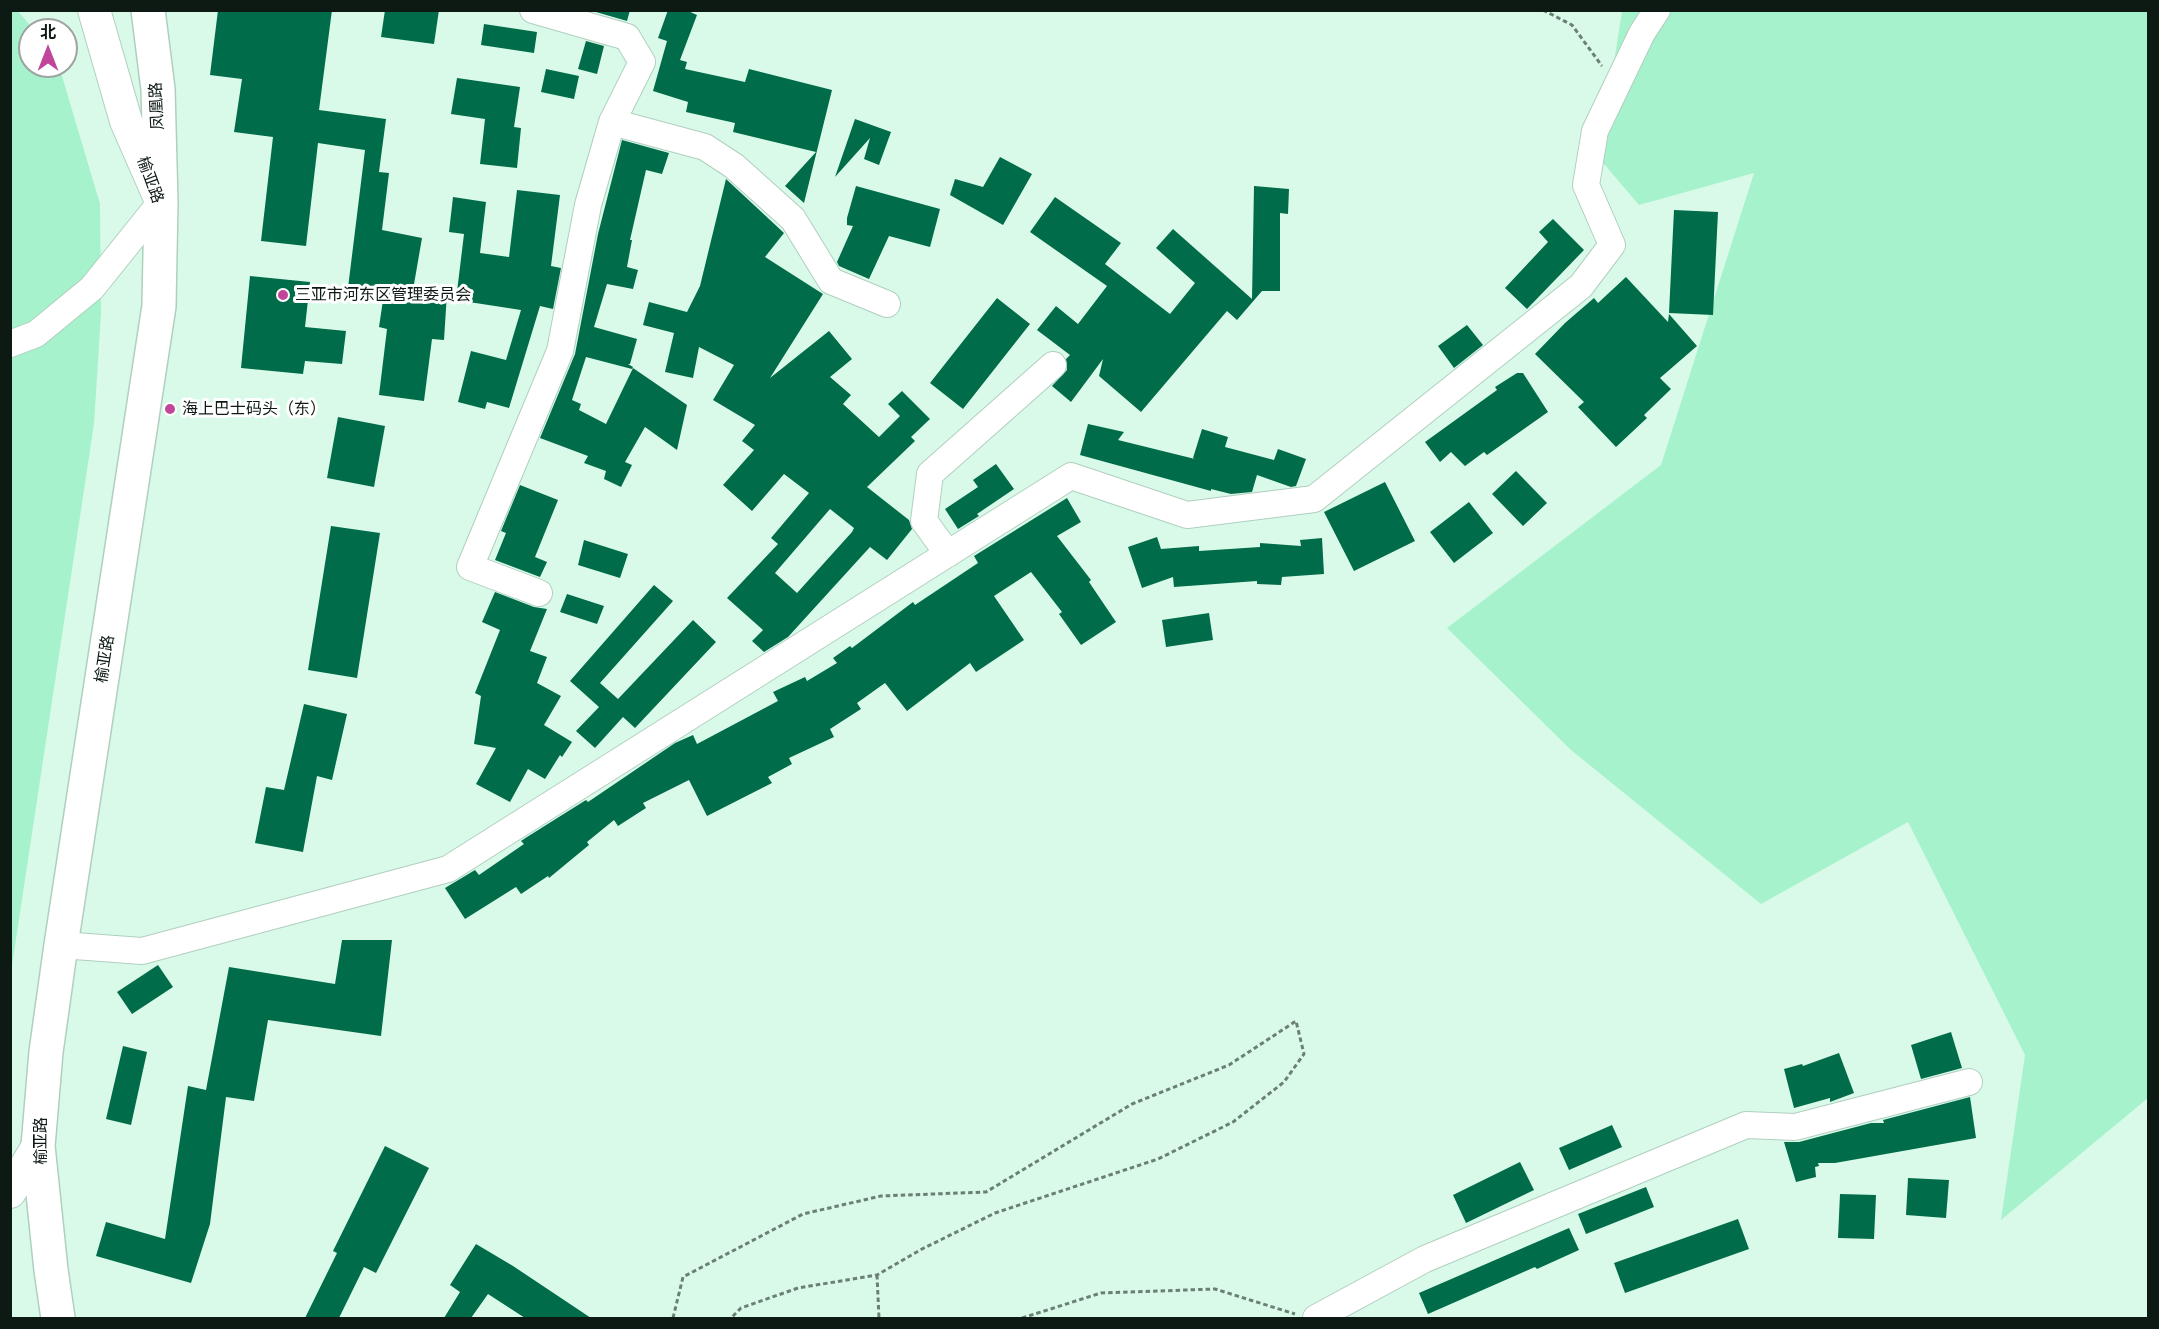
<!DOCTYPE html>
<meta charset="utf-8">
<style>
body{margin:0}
#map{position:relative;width:2159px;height:1329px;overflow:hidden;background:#dafae9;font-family:Inter,"Noto Sans SC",sans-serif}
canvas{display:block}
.frame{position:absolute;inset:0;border:12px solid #0d1913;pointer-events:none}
.north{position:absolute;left:18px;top:18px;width:60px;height:60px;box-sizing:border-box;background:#fff;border:2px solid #9ea3a1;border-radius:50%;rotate:0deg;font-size:16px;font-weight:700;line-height:24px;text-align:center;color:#0d1913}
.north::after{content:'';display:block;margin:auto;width:21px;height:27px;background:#bf4699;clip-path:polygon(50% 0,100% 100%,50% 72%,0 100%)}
</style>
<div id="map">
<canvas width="2159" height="1329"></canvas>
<div class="frame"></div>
<div class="north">北</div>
</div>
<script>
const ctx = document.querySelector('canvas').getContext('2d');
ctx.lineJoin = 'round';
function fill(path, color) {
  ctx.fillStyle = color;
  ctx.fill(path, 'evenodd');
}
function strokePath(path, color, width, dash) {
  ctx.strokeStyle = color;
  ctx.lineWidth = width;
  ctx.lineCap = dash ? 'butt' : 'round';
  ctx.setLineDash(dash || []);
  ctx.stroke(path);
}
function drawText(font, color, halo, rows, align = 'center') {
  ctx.font = font + ' Inter,"Noto Sans SC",sans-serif';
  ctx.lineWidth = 6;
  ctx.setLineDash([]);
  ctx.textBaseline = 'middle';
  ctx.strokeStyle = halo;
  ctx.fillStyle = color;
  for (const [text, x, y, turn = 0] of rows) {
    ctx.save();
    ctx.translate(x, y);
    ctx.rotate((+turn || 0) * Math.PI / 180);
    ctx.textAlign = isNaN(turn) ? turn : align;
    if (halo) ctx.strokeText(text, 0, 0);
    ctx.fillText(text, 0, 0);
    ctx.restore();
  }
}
fill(new Path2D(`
 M 17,10 L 34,30 L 30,30 L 30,66 L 59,66 L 100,204 L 101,313 L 94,424 L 11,972 L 10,11 Z
 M 1622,11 L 2148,11 L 2148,1098 L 2001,1220 L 2025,1055 L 1908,822 L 1761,904 L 1571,750 L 1447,628 L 1661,465 L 1754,173 L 1639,205 L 1599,158 Z`), '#a6f2cc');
fill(new Path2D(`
 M 218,10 L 332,10 L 319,110 L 386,119 L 379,172 L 389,173 L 382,230 L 422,238 L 413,290 L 447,293 L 444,340 L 432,339 L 424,401 L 379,395 L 387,329 L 379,327 L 383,300 L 347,296 L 365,150 L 318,143 L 306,246 L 261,241 L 273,137 L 234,132 L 242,79 L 210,75 Z
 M 385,10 L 439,10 L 434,44 L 381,37 Z
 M 589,10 L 630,10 L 627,21 Z
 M 668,10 L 686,10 L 697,15 L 680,60 L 687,62 L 685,69 L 745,82 L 749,69 L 832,90 L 804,203 L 785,186 L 816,152 L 733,132 L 735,123 L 686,112 L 688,102 L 653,91 L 667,41 L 658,38 Z
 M 484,24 L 537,32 L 534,53 L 481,45 Z
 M 586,41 L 604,46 L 597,74 L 578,69 Z
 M 546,69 L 579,76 L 574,99 L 541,92 Z
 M 457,78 L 520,87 L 514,127 L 521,128 L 517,168 L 480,164 L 485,119 L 451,114 Z
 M 855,119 L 891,132 L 879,165 L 864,159 L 870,138 L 835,177 Z
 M 622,140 L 669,153 L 662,174 L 646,170 L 630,240 L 632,240 L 627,267 L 638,270 L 633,289 L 607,284 L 594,327 L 637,339 L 630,364 L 628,364 L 633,367 L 632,369 L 586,357 L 572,400 L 581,404 L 579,410 L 606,424 L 633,368 L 687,405 L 677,450 L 645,427 L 625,462 L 632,465 L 621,487 L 604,479 L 606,471 L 584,463 L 588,456 L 540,438 L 575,354 L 598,234 Z
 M 1000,157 L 1032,174 L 1003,225 L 950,195 L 955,179 L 983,187 Z
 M 726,179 L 784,233 L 765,257 L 823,294 L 770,378 L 829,331 L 852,359 L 830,377 L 851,395 L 843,404 L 879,437 L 900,416 L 888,404 L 902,391 L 930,419 L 911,437 L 915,441 L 867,487 L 909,520 L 912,529 L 887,560 L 870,547 L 788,637 L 764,652 L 752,641 L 763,630 L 727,598 L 778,544 L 771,538 L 809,493 L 784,474 L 752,511 L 723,485 L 754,450 L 742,441 L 755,425 L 713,400 L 734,365 L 699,347 L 693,378 L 665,372 L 674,333 L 643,325 L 649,302 L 687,312 L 700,286 ZM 830,509 L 854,528 L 852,532 L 797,593 L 775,573 Z
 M 856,186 L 940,209 L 930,247 L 889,236 L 869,279 L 839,266 L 837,262 L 853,226 L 847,225 L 847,218 Z
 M 1254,186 L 1289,189 L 1288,214 L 1280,213 L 1280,291 L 1262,291 L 1237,320 L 1227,311 L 1141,412 L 1099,376 L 1103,359 L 1071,402 L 1052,386 L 1067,370 L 1066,359 L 1070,355 L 1037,330 L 1056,306 L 1078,324 L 1107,286 L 1030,232 L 1055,197 L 1121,243 L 1105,264 L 1170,314 L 1195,283 L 1156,248 L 1173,229 L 1252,299 Z
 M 517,190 L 560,195 L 551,266 L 561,268 L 553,309 L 540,306 L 509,408 L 487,402 L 485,409 L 458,402 L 471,351 L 506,360 L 521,310 L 456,300 L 464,234 L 449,232 L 453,197 L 486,202 L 480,253 L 509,257 Z
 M 1674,210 L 1718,212 L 1713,315 L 1669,313 Z
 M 1553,219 L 1584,250 L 1527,309 L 1505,288 L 1548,242 L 1539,232 Z
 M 250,276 L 310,282 L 305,327 L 346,331 L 342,364 L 305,361 L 303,374 L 241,368 Z
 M 1626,277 L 1668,322 L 1669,314 L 1697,346 L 1660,378 L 1671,389 L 1644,415 L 1647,418 L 1616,447 L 1578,407 L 1584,402 L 1535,354 L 1565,323 L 1594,298 L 1598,303 Z
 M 997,298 L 1030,324 L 963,409 L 930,383 Z
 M 1467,325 L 1483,345 L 1454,368 L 1438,346 Z
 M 1517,373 L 1523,373 L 1548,412 L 1487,455 L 1484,452 L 1465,466 L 1451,452 L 1440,462 L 1425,442 L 1497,390 L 1495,387 Z
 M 338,417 L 385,426 L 374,487 L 327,478 Z
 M 1088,424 L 1124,432 L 1118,440 L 1195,459 L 1193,458 L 1202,429 L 1228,437 L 1225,447 L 1274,460 L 1278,449 L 1306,459 L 1296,486 L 1291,487 L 1257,475 L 1252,492 L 1231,494 L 1211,489 L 1211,491 L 1080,455 Z
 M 996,464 L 1014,489 L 977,514 L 979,516 L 958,529 L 945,509 L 978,487 L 973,480 Z
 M 1516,471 L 1547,503 L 1523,526 L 1492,494 Z
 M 1385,482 L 1415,541 L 1354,571 L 1324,512 Z
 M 520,485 L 558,500 L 535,557 L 547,562 L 540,577 L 495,560 L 506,533 L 501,531 Z
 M 1067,498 L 1081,522 L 1057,536 L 1091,580 L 1089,582 L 1116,622 L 1081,645 L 1059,614 L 1062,612 L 1031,572 L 994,596 L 1024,640 L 976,672 L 970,663 L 907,711 L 885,683 L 857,703 L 861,709 L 830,729 L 834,737 L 789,758 L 792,764 L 768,777 L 772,783 L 707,816 L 689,780 L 643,803 L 646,808 L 618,826 L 614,820 L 587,842 L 589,845 L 549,878 L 548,876 L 521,894 L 516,887 L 465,919 L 445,888 L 475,870 L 479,875 L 524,844 L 521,841 L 527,837 L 586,800 L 588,802 L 675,743 L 693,735 L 697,744 L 778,701 L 773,692 L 805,677 L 807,681 L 837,663 L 833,658 L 850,646 L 852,648 L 913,602 L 915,605 L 978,563 L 974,556 Z
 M 1469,502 L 1493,533 L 1454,563 L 1430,532 Z
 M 331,526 L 380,533 L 357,678 L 308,670 Z
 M 1157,537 L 1161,549 L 1199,546 L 1199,551 L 1260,547 L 1260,543 L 1301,546 L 1300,540 L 1322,538 L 1324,574 L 1282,577 L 1281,585 L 1257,584 L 1257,581 L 1174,587 L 1173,577 L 1142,588 L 1128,547 Z
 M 584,540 L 628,554 L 620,578 L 578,565 Z
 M 654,585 L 673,601 L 600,683 L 618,699 L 693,620 L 716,642 L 635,728 L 623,717 L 595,748 L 576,731 L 599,707 L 570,681 Z
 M 495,592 L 534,607 L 547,609 L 530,651 L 547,657 L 537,683 L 561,696 L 544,725 L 572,742 L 562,757 L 560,755 L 545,779 L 528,769 L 510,802 L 476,784 L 496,748 L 474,744 L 481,696 L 475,693 L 500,630 L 482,622 Z
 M 567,594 L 604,606 L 597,624 L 560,612 Z
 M 1209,613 L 1213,640 L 1166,647 L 1162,620 Z
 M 304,704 L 347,714 L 332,780 L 317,776 L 303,852 L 255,843 L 266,787 L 284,790 Z
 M 342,940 L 392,940 L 381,1036 L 268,1020 L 254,1101 L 226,1097 L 210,1224 L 191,1283 L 96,1256 L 106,1222 L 165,1239 L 188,1086 L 206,1090 L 229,967 L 335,984 Z
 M 158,965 L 173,987 L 132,1014 L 117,992 Z
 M 1951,1032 L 1962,1068 L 1921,1079 L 1911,1045 Z
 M 123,1046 L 147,1052 L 131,1125 L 106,1119 Z
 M 1839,1053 L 1854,1093 L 1830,1102 L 1830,1098 L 1794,1108 L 1784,1069 L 1802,1064 L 1803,1066 Z
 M 1970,1097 L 1976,1138 L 1835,1163 L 1818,1163 L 1819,1166 L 1815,1167 L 1816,1177 L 1796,1182 L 1784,1142 L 1799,1142 L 1871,1123 L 1884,1123 L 1883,1120 Z
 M 1612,1125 L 1622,1147 L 1569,1170 L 1559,1148 Z
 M 385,1146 L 429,1168 L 376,1273 L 364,1267 L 339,1318 L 305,1318 L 337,1253 L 333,1251 Z
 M 1520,1162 L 1534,1190 L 1466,1223 L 1453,1195 Z
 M 1908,1178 L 1949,1180 L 1946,1218 L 1906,1215 Z
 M 1646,1187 L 1654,1207 L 1586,1234 L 1578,1214 Z
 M 1840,1194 L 1876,1195 L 1874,1239 L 1838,1238 Z
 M 1738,1219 L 1749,1249 L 1625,1293 L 1614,1263 Z
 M 1569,1228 L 1579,1250 L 1537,1269 L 1535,1267 L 1428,1314 L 1419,1293 Z
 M 476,1244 L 513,1266 L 591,1318 L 525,1318 L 488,1294 L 471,1318 L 444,1318 L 460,1292 L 450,1285 Z`), '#006c49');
const minor = new Path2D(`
 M 533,10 L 627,37 L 642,62 L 612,122 L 705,147 L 734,166 L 793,219 L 831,281 L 887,304
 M 10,344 L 36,334 L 92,288 L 161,202
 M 948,554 L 924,521 L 930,474 L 1053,365
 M 539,593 L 470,567 L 560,351 L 588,205 L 612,122
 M 61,945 L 142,951 L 448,869 L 1071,476 L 1187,515 L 1314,499 L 1581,286 L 1612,245 L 1586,185 L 1595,131 L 1642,33 L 1657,10
 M 1316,1318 L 1425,1259 L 1746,1125 L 1795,1127 L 1969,1082`);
const major = new Path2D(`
 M 94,10 L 126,121 L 161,201
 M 10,1192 L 38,1146`);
const highway = new Path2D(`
 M 58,1318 L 51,1270 L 38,1146 L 46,1052 L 61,945 L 159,306 L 161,202 L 158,89 L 148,10`);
strokePath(minor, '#b0cfbf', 28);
strokePath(major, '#b0cfbf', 34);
strokePath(highway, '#b0cfbf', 36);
strokePath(new Path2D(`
 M 1543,10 L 1572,25 L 1602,66
 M 877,1275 L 879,1318
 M 673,1318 L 683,1277 L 803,1214 L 881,1196 L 986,1192 L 1132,1104 L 1229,1065 L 1296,1021 L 1304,1054 L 1284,1082 L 1233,1122 L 1158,1159 L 995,1213 L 922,1249 L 877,1275 L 798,1288 L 741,1308 L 731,1318
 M 1022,1318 L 1101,1293 L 1215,1289 L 1295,1314`), '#6b8075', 3, [4.5, 3]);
strokePath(minor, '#fff', 26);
strokePath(major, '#fff', 32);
strokePath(highway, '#fff', 33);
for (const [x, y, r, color] of [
 [283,295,6,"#bf4699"],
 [170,409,6,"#bf4699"]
]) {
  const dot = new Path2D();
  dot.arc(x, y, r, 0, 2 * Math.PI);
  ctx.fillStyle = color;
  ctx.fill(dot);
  strokePath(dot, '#fff', 2);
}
drawText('16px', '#0d1913', '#fff', [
 ["凤凰路",157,106,-93],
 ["榆亚路",150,180,70],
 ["榆亚路",105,659,-81],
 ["榆亚路",41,1141,-90]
]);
drawText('16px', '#0d1913', '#fff', [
 ["三亚市河东区管理委员会",295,295],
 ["海上巴士码头（东）",182,409]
], 'left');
</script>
